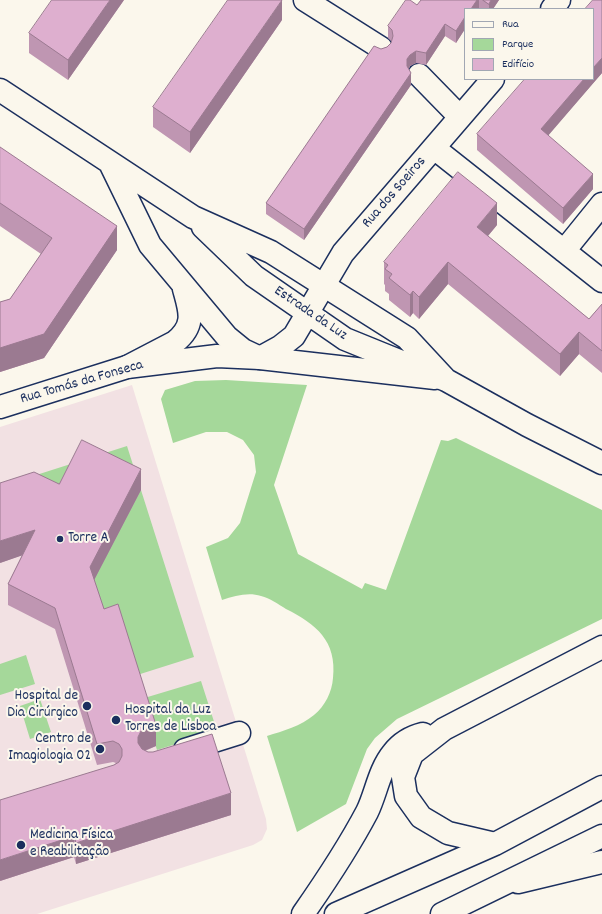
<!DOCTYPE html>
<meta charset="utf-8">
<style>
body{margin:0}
#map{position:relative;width:602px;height:914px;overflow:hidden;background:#fbf7ec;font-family:Dekko,sans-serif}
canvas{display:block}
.legend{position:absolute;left:464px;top:8px;width:130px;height:72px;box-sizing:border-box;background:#fbf7ec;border:1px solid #a1a7b3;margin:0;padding:5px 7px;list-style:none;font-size:12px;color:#1b2f5e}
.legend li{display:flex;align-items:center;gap:8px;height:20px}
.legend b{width:20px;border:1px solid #a1a7b3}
</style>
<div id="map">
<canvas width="602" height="914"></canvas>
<ul class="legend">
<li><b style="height:5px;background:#fbf7ec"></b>Rua</li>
<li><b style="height:11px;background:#a5d89a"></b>Parque</li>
<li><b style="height:11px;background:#deafcf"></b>Edifício</li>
</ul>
</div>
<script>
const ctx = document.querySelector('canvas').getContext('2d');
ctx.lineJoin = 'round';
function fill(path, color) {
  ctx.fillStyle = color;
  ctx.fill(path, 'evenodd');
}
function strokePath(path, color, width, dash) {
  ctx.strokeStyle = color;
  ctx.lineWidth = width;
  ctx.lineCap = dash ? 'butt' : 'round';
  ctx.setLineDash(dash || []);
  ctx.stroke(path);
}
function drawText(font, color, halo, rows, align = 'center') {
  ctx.font = font + ' Dekko,sans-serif';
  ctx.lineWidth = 4;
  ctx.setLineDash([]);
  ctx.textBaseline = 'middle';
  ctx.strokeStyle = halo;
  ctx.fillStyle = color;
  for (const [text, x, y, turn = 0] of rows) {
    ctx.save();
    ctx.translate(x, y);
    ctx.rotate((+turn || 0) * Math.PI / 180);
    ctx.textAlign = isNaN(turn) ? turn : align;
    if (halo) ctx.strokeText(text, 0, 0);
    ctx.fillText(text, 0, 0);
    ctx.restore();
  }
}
fill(new Path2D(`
 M 132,385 L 266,819 L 267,829 L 262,840 L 253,845 L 37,914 L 0,914 L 0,427 Z`), '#f2e1e3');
fill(new Path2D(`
 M 226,380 L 307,385 L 274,485 L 298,554 L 362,589 L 365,583 L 386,590 L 441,440 L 448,441 L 456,438 L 602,510 L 602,619 L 397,719 L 375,738 L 367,749 L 346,804 L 297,832 L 267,736 C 283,731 301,726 314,715 C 325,706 332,692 333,678 C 337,641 316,624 286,609 C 278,604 270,598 261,596 C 248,592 235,596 222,600 L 206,547 L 228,538 L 240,523 L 256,472 L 254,455 L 243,440 L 227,432 L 206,432 L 173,443 L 161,399 L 165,390 L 195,381 Z
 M 127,446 L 194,657 L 134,676 L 104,630 L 59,505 L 30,477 Z
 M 26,655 L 35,684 L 0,695 L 0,664 Z
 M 201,681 L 217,731 L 157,750 L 141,699 Z
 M 40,699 L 51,732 L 30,739 L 20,706 Z`), '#a5d89a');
const minor = new Path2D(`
 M 305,0 L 381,48
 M 552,9 L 559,0
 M 419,75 L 460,117
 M 434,148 L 602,281
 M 564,251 L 602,204
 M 260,358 L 280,347 L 294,336 L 343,253 L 493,79
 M 0,407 L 127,367 L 217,356 L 260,358 L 435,378
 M 185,750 L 239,733`);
const major = new Path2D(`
 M 0,90 L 193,217 L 271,252 L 407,338 L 446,380
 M 110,163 L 150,245 L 227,337 L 243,350 L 260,358
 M 203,227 L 254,276 L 345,339 L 446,380 L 527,425 L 602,463
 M 127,367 L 175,342 C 196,325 190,311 184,289
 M 518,882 L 602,862`);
const highway = new Path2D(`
 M 495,844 L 448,833 L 421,817 L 406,796 L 403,777 L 412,754 L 444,729 L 602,647
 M 303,914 C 326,881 348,848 367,812 C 376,794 379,770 393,753 C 400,744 411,737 423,734
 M 336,914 L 495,844 L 602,787
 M 442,914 L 602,836`);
strokePath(minor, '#1b2f5e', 25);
strokePath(major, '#1b2f5e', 25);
strokePath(highway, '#1b2f5e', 25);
strokePath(minor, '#fbf7ec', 22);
strokePath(major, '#fbf7ec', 22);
strokePath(highway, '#fbf7ec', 22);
fill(new Path2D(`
 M 124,0 L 68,80 L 29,53 L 29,33 Z
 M 421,0 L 499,0 L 493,9 L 465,9 L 465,29 L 456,43 L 445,36 L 426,65 L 416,63 L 410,66 L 409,69 L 411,85 L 304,240 L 266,214 L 266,203 L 381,49 L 387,47 L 392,42 L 388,38 L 388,26 L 417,5 Z
 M 602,0 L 602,73 L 548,135 L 593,189 L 563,224 L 477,150 L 477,134 Z
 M 282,20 L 190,153 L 153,127 L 153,107 Z
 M 0,147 L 117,250 L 44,358 L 0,372 L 0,302 L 10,299 L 41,254 L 0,226 Z
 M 497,225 L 488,236 L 589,319 L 602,304 L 602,373 L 579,354 L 560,376 L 448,284 L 419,319 L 413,313 L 410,317 L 389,300 L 389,294 L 385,291 L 385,285 L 384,284 L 384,262 Z
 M 59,484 L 141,490 L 94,580 L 104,609 L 156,746 L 145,751 L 231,815 L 76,864 L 74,857 L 0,881 L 114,765 L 116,763 L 113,762 L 97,765 L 55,629 L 8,605 L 8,584 L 22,555 L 0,563 Z`), '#bf96b2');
fill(new Path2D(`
 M 110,0 L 124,0 L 68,80 L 68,60 Z
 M 282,0 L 282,20 L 190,153 L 190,132 Z
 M 477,0 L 479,0 L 479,9 L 471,9 Z
 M 491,0 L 499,0 L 493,9 L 489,9 L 489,4 Z
 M 465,17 L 465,29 L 456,43 L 456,31 Z
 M 445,24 L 445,36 L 426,65 L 426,53 Z
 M 416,51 L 416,63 L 410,66 L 407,71 L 407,59 L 410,55 Z
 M 602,58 L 602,73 L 541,144 L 541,129 L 584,79 L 593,79 L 593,68 Z
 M 411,73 L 411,85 L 304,240 L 304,229 Z
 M 593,174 L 593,189 L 563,224 L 563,208 Z
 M 497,203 L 497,225 L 477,249 L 477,227 Z
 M 117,226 L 117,250 L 44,358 L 0,372 L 0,348 Z
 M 448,262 L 448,284 L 419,319 L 419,297 Z
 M 413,291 L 413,313 L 410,317 L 410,295 Z
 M 579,332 L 579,354 L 560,376 L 560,354 Z
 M 141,469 L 141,490 L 90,588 L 90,567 Z
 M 35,530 L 35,551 L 0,563 L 0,541 Z
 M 156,725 L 156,746 L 141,752 L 138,758 L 138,737 L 141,731 Z
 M 231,793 L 231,815 L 76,864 L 76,843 Z
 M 74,836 L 74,857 L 0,881 L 0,860 Z`), '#9b7a91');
const building = new Path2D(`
 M 52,0 L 110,0 L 68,60 L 29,33 Z
 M 228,0 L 282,0 L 190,132 L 153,107 Z
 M 406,0 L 410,0 L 417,5 L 421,0 L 477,0 L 471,9 L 465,9 L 465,17 L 456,31 L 445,24 L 426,53 L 416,51 L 410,55 L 407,59 L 407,66 L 411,73 L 304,229 L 266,203 L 374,46 L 381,49 L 387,47 L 391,43 L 393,36 L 392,30 L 388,26 Z
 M 483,0 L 491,0 L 489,4 Z
 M 593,0 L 602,0 L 602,58 L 593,68 L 593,9 L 585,9 Z
 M 525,79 L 584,79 L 541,129 L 593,174 L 563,208 L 477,134 Z
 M 0,147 L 117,226 L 44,334 L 0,348 L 0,302 L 10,299 L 52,238 L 0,203 Z
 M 458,172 L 497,203 L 477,227 L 589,319 L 602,304 L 602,351 L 579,332 L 560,354 L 448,262 L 419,297 L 413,291 L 410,295 L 389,278 L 392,274 L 385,269 L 388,265 L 384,262 Z
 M 82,440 L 141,469 L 90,567 L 104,609 L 118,604 L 156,725 L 141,731 L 138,737 L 138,743 L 142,749 L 148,752 L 153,752 L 212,734 L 231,793 L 76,843 L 74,836 L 0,860 L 0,800 L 114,765 L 119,762 L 122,756 L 122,749 L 119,744 L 113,741 L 97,744 L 55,608 L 8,584 L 35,530 L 0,541 L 0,483 L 34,472 L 59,484 Z`);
fill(building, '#deafcf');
strokePath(building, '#9b7a91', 1);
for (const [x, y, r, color] of [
 [60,539,4,"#1b2f5e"],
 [87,706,5,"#1b2f5e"],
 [116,720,5,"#1b2f5e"],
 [100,749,5,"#1b2f5e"],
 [21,845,5,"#1b2f5e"]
]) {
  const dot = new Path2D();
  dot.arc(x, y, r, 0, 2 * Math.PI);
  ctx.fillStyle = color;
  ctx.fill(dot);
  strokePath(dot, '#fbf7ec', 1.5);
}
drawText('15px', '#1b2f5e', '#fbf7ec', [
 ["Rua dos Soeiros",395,193,-49],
 ["Estrada da Luz",310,314,34],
 ["Rua Tomás da Fonseca",82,383,-16]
]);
drawText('15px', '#1b2f5e', '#fbf7ec', [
 ["Torre A",68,539],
 ["Hospital de",78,697,"right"],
 ["Dia Cirúrgico",78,714,"right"],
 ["Hospital da Luz",125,711],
 ["Torres de Lisboa",125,728],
 ["Centro de",91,740,"right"],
 ["Imagiologia 02",91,757,"right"],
 ["Medicina Física",30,836],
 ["e Reabilitação",30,853]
], 'left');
</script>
